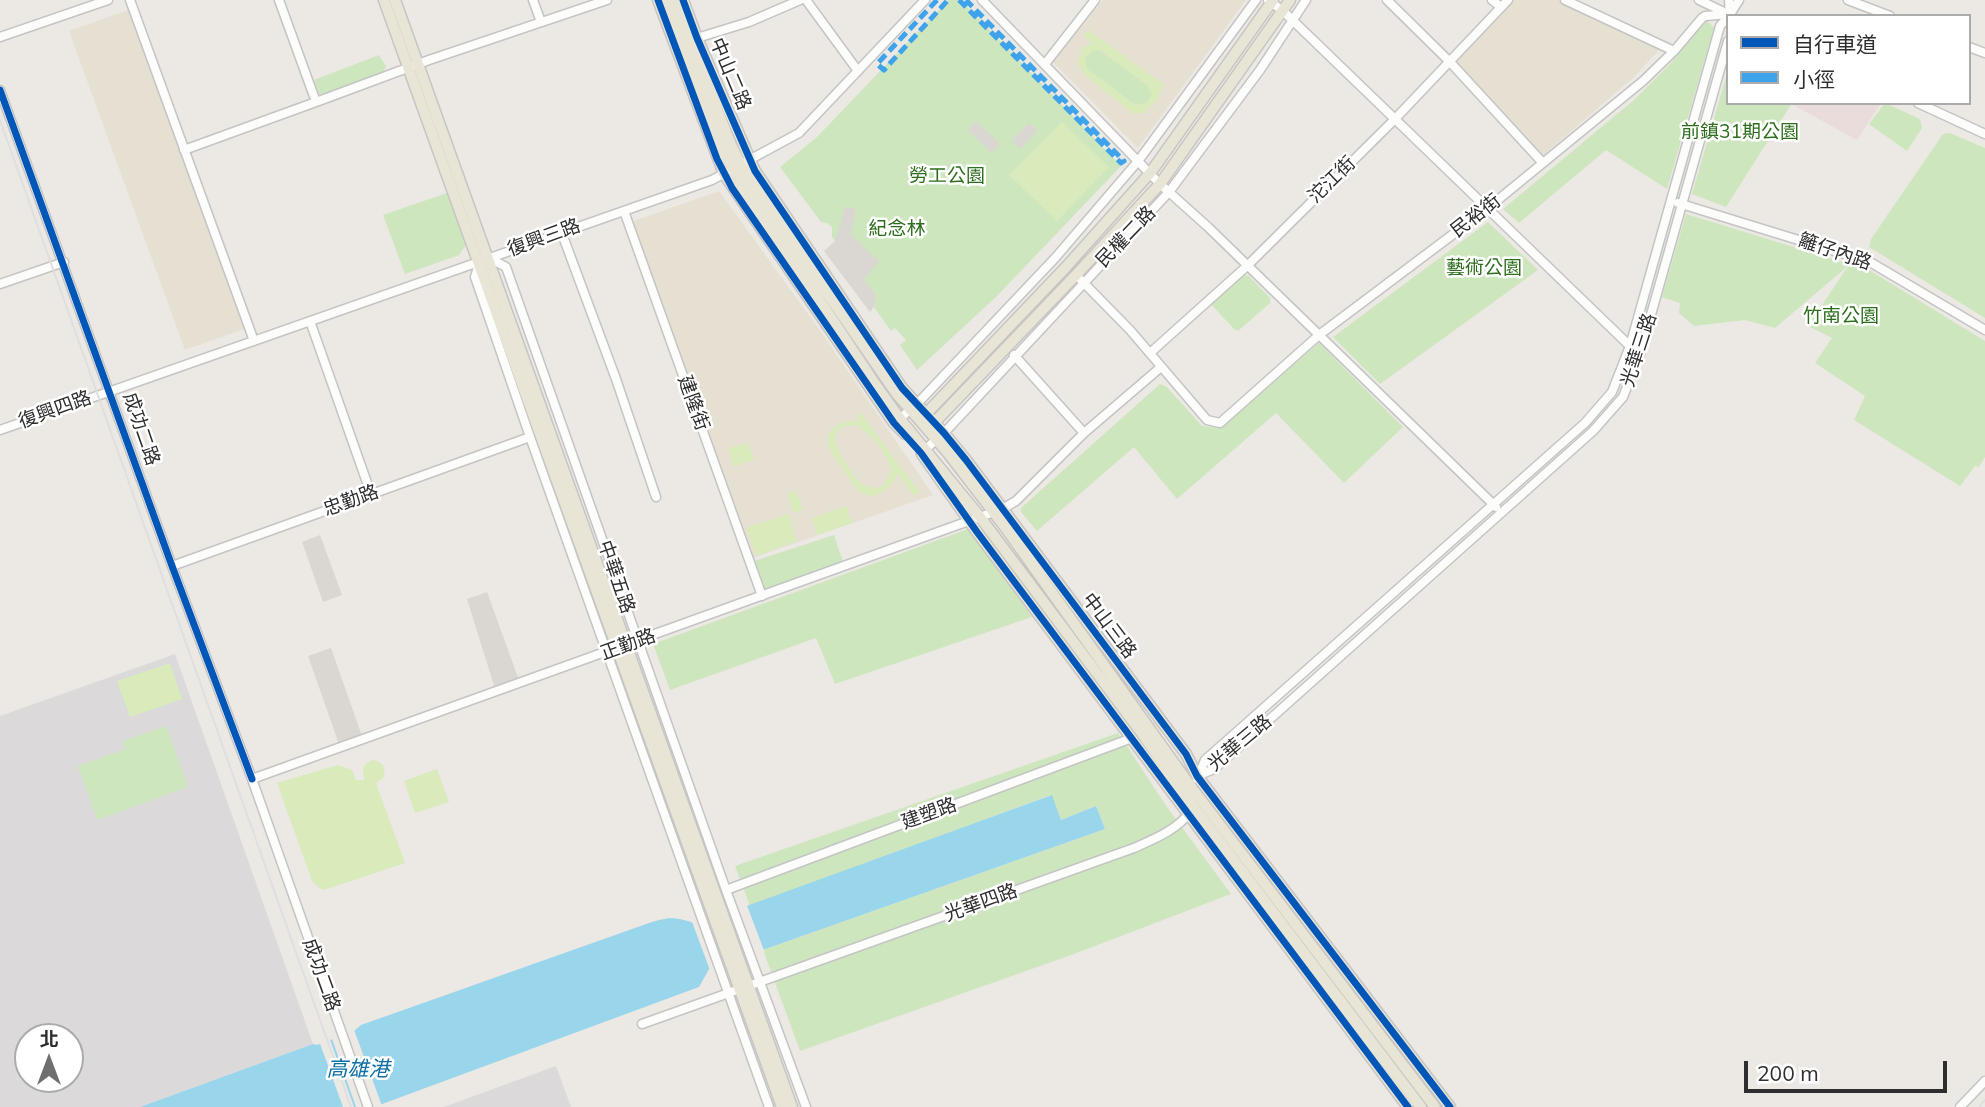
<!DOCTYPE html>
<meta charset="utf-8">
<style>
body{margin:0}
#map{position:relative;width:1985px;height:1107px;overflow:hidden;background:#ece8e4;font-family:Mulish,"Noto Sans TC",sans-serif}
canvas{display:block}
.legend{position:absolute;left:1726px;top:14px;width:245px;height:91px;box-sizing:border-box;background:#fff;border:2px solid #ababab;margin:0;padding:9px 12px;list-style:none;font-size:21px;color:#2e2e2e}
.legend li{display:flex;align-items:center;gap:14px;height:35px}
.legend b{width:35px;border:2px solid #ababab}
.north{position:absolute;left:14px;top:1023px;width:70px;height:70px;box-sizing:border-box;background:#fff;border:2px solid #ababab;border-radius:50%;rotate:0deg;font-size:19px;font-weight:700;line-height:28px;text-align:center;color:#2e2e2e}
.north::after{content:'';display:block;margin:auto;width:24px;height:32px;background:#706f6e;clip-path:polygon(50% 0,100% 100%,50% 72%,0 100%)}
.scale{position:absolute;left:1744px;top:1061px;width:203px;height:32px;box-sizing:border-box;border:4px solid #2e2e2e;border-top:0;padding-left:9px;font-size:21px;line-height:24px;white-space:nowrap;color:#2e2e2e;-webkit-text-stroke:5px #fff;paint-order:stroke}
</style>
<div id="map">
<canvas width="1985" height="1107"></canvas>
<ul class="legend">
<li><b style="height:9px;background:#0057b8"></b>自行車道</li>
<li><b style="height:9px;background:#3ea3eb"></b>小徑</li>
</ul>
<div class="north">北</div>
<div class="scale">200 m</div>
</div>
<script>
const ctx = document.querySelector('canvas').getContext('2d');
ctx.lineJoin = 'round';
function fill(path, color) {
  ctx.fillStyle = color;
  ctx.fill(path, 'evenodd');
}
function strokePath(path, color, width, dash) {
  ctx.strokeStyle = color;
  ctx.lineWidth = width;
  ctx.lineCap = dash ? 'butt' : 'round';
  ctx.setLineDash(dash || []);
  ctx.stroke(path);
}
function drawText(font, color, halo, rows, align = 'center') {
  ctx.font = font + ' Mulish,"Noto Sans TC",sans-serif';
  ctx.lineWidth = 5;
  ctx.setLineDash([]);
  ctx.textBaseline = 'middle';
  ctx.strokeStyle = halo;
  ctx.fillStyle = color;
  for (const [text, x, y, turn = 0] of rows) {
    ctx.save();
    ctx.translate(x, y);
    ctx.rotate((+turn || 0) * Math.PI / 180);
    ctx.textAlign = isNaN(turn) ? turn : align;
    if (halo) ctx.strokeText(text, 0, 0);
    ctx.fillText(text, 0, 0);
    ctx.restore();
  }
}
fill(new Path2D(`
 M 175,654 L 313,1044 L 140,1107 L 0,1107 L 0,716 ZM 28,1037 L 70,1037 L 70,1079 L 28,1079 Z
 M 556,1066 L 571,1107 L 444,1107 Z`), '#dcd9db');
fill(new Path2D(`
 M 1103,0 L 1246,0 L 1138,148 L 1053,62 Z
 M 1511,0 L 1559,0 L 1660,49 L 1634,77 L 1541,157 L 1455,62 Z
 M 128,10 L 244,329 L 185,350 L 69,31 Z
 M 719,191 L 821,332 L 933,495 L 747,560 L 631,222 Z`), '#e6e0d3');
fill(new Path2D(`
 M 1797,103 L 1881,103 L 1857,140 L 1795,106 Z`), '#e9dcdb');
fill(new Path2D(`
 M 948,0 L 961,0 L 1121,166 L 997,296 L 917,370 L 900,345 L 906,340 L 895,328 L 891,331 L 874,307 L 876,296 L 832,237 L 832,227 L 827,223 L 821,222 L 780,167 L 817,137 Z
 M 1706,19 L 1714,28 L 1667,189 L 1606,150 L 1519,223 L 1503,209 L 1634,100 L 1672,62 Z
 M 1093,50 L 1099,50 L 1148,86 L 1152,94 L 1147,103 L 1137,105 L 1133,103 L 1086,69 L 1085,58 Z
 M 379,55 L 386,66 L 383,74 L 324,95 L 319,94 L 314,80 Z
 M 1728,70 L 1728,103 L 1792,103 L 1726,207 L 1692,194 Z
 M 1885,103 L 1920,119 L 1922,128 L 1907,151 L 1869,124 Z
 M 1950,133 L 1985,148 L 1985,318 L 1869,247 L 1871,239 L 1943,134 Z
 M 447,193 L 466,245 L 459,255 L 405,274 L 383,215 Z
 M 1686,214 L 1869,270 L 1985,341 L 1985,457 L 1979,467 L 1975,466 L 1960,486 L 1854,420 L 1865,396 L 1815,363 L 1832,338 L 1808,326 L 1848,266 L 1775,328 L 1745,320 L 1694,326 L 1679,313 L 1680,303 L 1662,297 Z
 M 1488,222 L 1538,270 L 1380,384 L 1333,337 Z
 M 1243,275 L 1249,276 L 1270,298 L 1270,303 L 1238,331 L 1234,329 L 1210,303 Z
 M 1319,343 L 1403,427 L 1344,483 L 1276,413 L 1177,499 L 1134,447 L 1037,531 L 1021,512 L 1021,508 L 1160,384 L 1167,387 L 1202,426 L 1221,428 Z
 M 968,529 L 1032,617 L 835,684 L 816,638 L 670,690 L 653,644 Z
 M 834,535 L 844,565 L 758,593 L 748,563 Z
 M 166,726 L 188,787 L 97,820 L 78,766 L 125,749 L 123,741 Z
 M 1118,733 L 1167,807 L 1231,894 L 1074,954 L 800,1051 L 763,950 L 1105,829 L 1096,806 L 1061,820 L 1051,795 L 750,906 L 735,866 Z`), '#cee6be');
fill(new Path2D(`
 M 1088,30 L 1165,85 L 1159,91 L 1159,98 L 1144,113 L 1132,113 L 1085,75 L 1077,62 L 1082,49 L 1091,43 L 1083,36 ZM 1093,50 L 1100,50 L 1148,86 L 1152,94 L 1147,103 L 1137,105 L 1133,103 L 1087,69 L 1085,58 Z
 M 1062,122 L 1109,167 L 1057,221 L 1009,175 Z
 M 861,413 L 920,493 L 914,496 L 898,473 C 892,487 877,503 860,492 C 854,487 849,477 844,470 C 839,463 832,456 829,447 C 823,427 845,419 860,421 L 856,416 ZM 856,425 C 870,432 890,456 891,472 L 883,486 C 875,488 868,489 861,483 C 855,479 851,471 847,465 C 836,448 824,426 856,425 Z
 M 748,443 L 754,460 L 734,466 L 728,449 Z
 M 796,491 L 803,510 L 794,513 L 788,494 Z
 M 846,506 L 852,523 L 817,535 L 812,518 Z
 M 788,514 L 797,541 L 756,556 L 746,528 Z
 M 170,663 L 182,699 L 130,717 L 117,681 Z
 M 373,760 C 383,762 387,768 383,778 L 376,783 L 405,863 L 324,890 L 318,887 L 312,881 L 277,783 L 338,765 L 352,770 L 356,780 L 365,780 C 362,771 362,763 373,760 Z
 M 437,769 L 449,802 L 415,813 L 404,781 Z`), '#d9eabb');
fill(new Path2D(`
 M 976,121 L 1000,144 L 991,153 L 968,130 Z
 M 1029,123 L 1038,131 L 1020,149 L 1011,141 Z
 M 845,207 L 856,209 L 851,235 L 879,261 L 864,279 L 876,296 L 874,307 L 870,312 L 824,251 L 835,241 Z
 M 320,535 L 342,595 L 323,602 L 302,542 Z
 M 487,592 L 520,683 L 496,692 L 467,599 Z
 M 331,648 L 363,739 L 340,747 L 308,656 Z`), '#dad6d2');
fill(new Path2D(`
 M 1052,795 L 1061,820 L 1096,806 L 1105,829 L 709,969 L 699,987 L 374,1107 L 140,1107 L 313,1044 L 317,1045 L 354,1031 L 361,1025 L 649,923 C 670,916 676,917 697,924 Z`), '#99d6ec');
fill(new Path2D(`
 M 746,903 L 765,953 L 711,973 L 691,919 L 697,920 Z
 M 353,1027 L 382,1106 L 380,1107 L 356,1107 L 331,1036 Z
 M 329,1037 L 354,1107 L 343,1107 L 319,1041 Z`), '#ece8e4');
const minor = new Path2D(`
 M 130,0 L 254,341
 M 279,0 L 316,102 L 429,60 L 607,0
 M 533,0 L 541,22
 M 806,0 L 858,71
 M 982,0 L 1160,184 L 1208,227 L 1496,507
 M 1268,0 L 1283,11 L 1632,348
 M 1387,0 L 1450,62 L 1542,162
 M 1492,0 L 1501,7
 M 1565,0 L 1674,51
 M 1699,0 L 1728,14
 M 1729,0 L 1730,16
 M 1848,0 L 1890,16
 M 1729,16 L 1739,0
 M 0,37 L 108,0
 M 697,38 L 749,22 L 800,0
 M 1969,47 L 1985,53
 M 1045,64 L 1095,0
 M 0,90 L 172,566 L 252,779 L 368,1107
 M 1918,103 L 1985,134
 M 184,150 L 316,102
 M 1678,203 L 1870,262 L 1985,330
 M 624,211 L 762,596
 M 561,231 L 616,379 L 656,497
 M 489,258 L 506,267 L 726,890 L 806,1107
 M 479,264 L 475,277 L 530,437 L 769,1107
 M 1076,275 L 1130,330 L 1207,420 L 1220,423 L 1319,335 L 1488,208 L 1643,81 L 1674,51 L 1702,18 L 1705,16 L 1730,14
 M 0,284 L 64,262
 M 310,321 L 371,494
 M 1150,353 L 1247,266 L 1394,120 L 1508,0
 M 1014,355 L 1084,433
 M 898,420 L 916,405 L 1056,257 L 1139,160 L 1256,0
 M 0,430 L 712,180 L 799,133 L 925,0
 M 921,453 L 944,433 L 1169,192 L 1260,70 L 1306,0
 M 172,566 L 530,437
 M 1197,776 L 1214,769 L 1593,431 L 1623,397 L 1640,354 L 1728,41
 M 252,779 L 1002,509 L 1016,501 L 1084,433 L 1161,367
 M 1197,779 L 1205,760 L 1585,423 L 1612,392 L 1630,346 L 1720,26 L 1728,17
 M 726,890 L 1132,738
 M 642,1024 L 1134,848 C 1154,839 1177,830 1190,812
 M 1960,1107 L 1985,1081`);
const major = new Path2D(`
 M 384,0 L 782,1107
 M 395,0 C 526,369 659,738 792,1107
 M 658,0 L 724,174 L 894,423 L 905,434
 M 666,0 L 733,169 L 875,384 L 900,419 L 980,517 L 1141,732 L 1192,805 L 1421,1107
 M 674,0 L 731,145 L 747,177 L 896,393 L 948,453 L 1005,527 L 1194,791 L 1435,1107
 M 683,0 L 697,38 L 755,171 L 902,388 L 944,433 L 966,460 L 1186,754 L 1197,776 L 1450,1107
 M 923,417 L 1066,267 L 1151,172 L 1273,0
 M 931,426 L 1076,275 L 1160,184 L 1290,0
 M 922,454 L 977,532 L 1408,1107`);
strokePath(minor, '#c5c4c5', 11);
strokePath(major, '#c6c5c4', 13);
strokePath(minor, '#fcfcfb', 8);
strokePath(major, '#e8e4d6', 10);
strokePath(new Path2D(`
 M 0,120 L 351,1107
 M 1979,1107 L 1985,1100`), '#dfdfe1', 2);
strokePath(new Path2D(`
 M 937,0 L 877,64 L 884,70 L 948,0
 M 959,0 L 1121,163 L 1124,161 L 966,0`), '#3ea3eb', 5, [10, 5]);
strokePath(new Path2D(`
 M 658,0 L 717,159 L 732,188 L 894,423 L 921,453 L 977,532 L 1408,1107
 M 683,0 L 697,38 L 755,171 L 902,388 L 944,433 L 966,460 L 1186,754 L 1197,776 L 1450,1107
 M 0,90 L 172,566 L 252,779`), '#0057b8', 7);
drawText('19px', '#2e2e2e', '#fff', [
 ["中山二路",730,74,67],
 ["沱江街",1332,180,-44],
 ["民裕街",1476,216,-38],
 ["民權二路",1126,237,-46],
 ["復興三路",544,238,-20],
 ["籬仔內路",1835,252,19],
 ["光華三路",1639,350,-72],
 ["建隆街",693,403,70],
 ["復興四路",55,410,-20],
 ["成功二路",141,429,71],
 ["忠勤路",351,501,-20],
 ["中華五路",616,577,71],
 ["中山三路",1109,626,53],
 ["正勤路",628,645,-20],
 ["光華三路",1240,743,-40],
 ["建塑路",929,814,-20],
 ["光華四路",981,903,-20],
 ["成功二路",321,975,70]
]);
drawText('19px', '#2c6e1b', '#fff', [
 ["前鎮31期公園",1740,132],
 ["勞工公園",947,176],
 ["紀念林",897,229],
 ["藝術公園",1484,268],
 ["竹南公園",1841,316]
]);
drawText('italic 21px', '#0d6fa3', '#fff', [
 ["高雄港",358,1070]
]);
</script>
